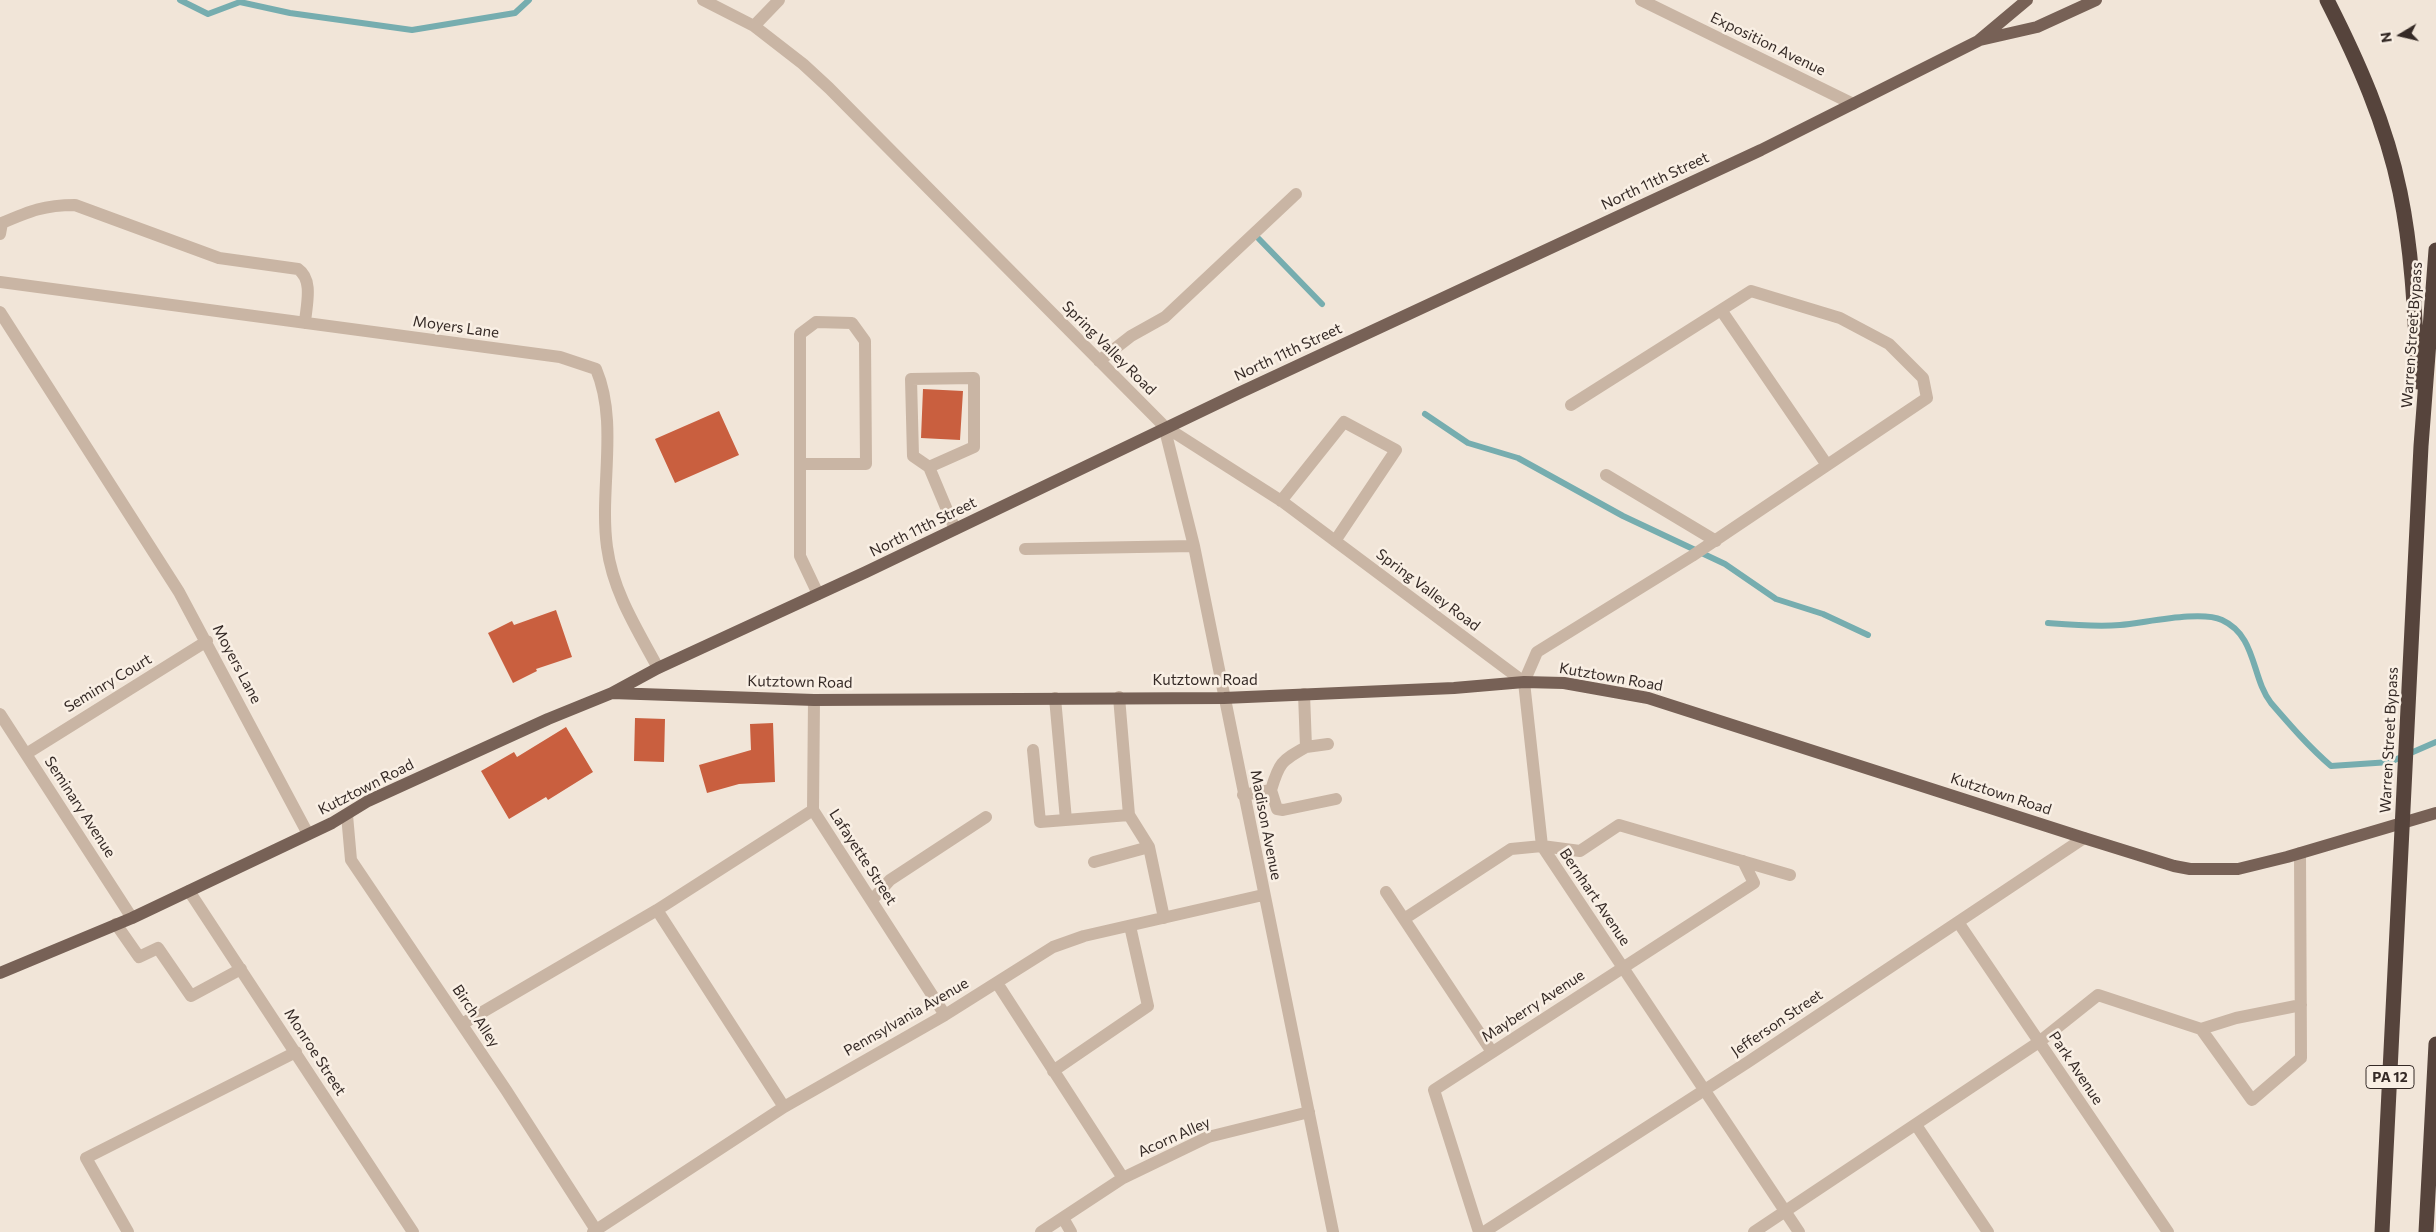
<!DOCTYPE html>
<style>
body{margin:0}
#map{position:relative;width:2436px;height:1232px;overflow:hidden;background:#f1e5d8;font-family:Commissioner,sans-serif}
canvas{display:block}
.north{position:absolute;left:2376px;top:10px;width:50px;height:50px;-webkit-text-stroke:4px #f9efe4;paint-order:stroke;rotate:261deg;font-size:14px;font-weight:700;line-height:20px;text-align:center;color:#352a26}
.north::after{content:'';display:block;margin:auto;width:18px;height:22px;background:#352a26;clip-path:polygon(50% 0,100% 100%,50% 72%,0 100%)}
</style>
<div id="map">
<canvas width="2436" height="1232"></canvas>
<div class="north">N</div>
</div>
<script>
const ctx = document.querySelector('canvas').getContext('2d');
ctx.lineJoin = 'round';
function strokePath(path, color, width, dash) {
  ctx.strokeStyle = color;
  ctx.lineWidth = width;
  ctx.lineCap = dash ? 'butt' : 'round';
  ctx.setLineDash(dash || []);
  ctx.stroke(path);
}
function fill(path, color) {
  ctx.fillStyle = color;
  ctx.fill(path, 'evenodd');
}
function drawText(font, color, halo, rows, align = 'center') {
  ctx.font = font + ' Commissioner,sans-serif';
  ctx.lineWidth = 5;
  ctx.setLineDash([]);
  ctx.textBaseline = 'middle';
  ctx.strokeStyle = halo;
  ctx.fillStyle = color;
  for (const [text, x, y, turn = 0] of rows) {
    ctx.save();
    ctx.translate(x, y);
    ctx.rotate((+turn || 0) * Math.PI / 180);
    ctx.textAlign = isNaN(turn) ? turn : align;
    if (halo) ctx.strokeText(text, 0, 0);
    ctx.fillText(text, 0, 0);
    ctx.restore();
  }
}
strokePath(new Path2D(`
 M 180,0 L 208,14 L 240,2 L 290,13 L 412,30 L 515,13 L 529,0
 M 1259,239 L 1322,304
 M 1425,414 L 1468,443 L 1518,458 L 1623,516 L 1725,564 L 1776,599 L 1823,614 L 1868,635
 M 2048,623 C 2073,625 2096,627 2120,625 C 2145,623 2200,610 2222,620 C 2257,636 2251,677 2271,703 C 2290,725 2309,747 2331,766 L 2390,762 L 2436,742`), '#76adaf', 6);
fill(new Path2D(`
 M 923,389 L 963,391 L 960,440 L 921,438 Z
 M 719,411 L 739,455 L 675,483 L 655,439 Z
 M 556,610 L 572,657 L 536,669 L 537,671 L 513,683 L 488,633 L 512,621 L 514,625 Z
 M 635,718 L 665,719 L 664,762 L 634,761 Z
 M 773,723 L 775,782 L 739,784 L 707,793 L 699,765 L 751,750 L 750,724 Z
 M 566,727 L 593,772 L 548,800 L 546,797 L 509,819 L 481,771 L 514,752 L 517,757 Z`), '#c95f3f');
strokePath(new Path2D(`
 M 703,0 L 754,26 L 803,64 L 829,88 L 1164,426 L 1283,502 L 1524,682
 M 1641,0 L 1853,104
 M 754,26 L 779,0
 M 0,234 L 2,223 C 30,211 44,205 75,205 L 219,258 L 298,269 C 314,280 306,306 305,323
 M 0,282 L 560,357 L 596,369 C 619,423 599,489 607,547 C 613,592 637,629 658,668
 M 1721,310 L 1827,465
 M 0,312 L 179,592 L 308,834
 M 1099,361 L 1131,336 L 1165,317 L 1296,194
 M 1571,405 L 1751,291 L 1840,318 L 1889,344 L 1923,378 L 1927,398 L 1692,556 L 1537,652 L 1524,682 L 1542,846 L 1799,1232
 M 1164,426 L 1194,546 L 1333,1232
 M 800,464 L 866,464 L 865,341 L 852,323 L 816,322 L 800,334 L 800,556 L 818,594
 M 929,467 L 974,447 L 974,378 L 911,379 L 913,456 L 929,467 L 955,529
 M 1606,475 L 1716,541
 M 1281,501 L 1344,422 L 1396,450 L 1335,541
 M 1025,549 L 1194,546
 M 1119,697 L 1129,815
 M 1055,698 L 1066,820
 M 814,700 L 813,810 L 945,1015
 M 0,714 L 132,918
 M 1306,747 L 1328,744
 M 1033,750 L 1040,822 L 1129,815 L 1149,847 L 1164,918
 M 26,754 L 207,641
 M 1271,790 C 1279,763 1281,761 1306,747 L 1304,694
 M 1243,795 L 1271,790 L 1277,809 L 1283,810 L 1336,799
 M 347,815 L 351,860 L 506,1090 L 596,1230
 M 1094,862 L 1149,847
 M 189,891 L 413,1232
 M 1386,892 L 1492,1052
 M 872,900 L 890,880 L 986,817
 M 657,910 L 784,1107
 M 1404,919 L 1511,849 L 1542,846 L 1580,851 L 1619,825 L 1790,875
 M 1958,922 L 2168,1232
 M 116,924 L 139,957 L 158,948 L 191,996 L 241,969
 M 997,983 L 1123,1178
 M 462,1024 L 657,910 L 813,810
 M 2201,1029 L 2252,1100 L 2301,1058 L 2300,853
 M 1053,1071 L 1148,1006 L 1130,926
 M 1916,1125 L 1988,1232
 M 1063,1218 L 1071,1232
 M 128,1232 L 86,1158 L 296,1052
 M 593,1232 L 784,1107 L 945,1015 L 1053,947 L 1084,936 L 1263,895
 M 1041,1232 L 1123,1178 L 1208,1137 L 1309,1112
 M 1479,1232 L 1434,1090 L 1754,883 L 1743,861
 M 1484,1232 L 1748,1062 L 2084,838
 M 1754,1232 L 2039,1042 L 2098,995 L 2201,1029 L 2236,1018 L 2301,1005`), '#c9b5a4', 12);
strokePath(new Path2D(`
 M 1980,40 L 2037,27 L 2096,0
 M 612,693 L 658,668 L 866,572 L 1239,393 L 1761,150 L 1978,41 L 2027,0
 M 0,973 L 132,918 L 332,823 L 368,801 L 548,719 L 612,693 L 814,700 L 1224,698 L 1454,688 L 1524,682 L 1564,683 L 1648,698 L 2084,838 L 2174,866 L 2190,869 L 2238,869 L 2287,857 L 2436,813`), '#776156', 12);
strokePath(new Path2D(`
 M 2327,0 C 2358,61 2386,124 2400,192 C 2413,255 2415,319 2418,382
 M 2382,1232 L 2421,446 L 2436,250
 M 2426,1232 L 2436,1044`), '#56443c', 15);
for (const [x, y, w] of [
 [2390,1077,48]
]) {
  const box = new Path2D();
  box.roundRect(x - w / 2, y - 11.5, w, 23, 4);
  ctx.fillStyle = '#f9efe4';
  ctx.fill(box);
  strokePath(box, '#352a26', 1);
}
drawText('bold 14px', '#352a26', null, [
 ["PA 12",2390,1077]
]);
drawText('15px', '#352a26', '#f9efe4', [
 ["Exposition Avenue",1768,44,26],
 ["North 11th Street",1655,181,-25],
 ["Moyers Lane",456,327,8],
 ["Warren Street Bypass",2412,335,-86],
 ["Spring Valley Road",1109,348,45],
 ["North 11th Street",1288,352,-25],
 ["North 11th Street",923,527,-26],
 ["Spring Valley Road",1428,590,37],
 ["Moyers Lane",237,664,62],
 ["Kutztown Road",1611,677,10],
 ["Kutztown Road",1205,680],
 ["Kutztown Road",800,682,1],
 ["Seminry Court",108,683,-31],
 ["Warren Street Bypass",2389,740,-87],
 ["Kutztown Road",366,787,-27],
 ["Kutztown Road",2001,794,18],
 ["Seminary Avenue",80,807,57],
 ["Madison Avenue",1266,825,79],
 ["Lafayette Street",863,857,57],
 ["Bernhart Avenue",1595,897,56],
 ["Mayberry Avenue",1533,1006,-33],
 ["Birch Alley",476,1016,56],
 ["Pennsylvania Avenue",906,1017,-30],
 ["Jefferson Street",1777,1023,-34],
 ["Monroe Street",315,1052,57],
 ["Park Avenue",2076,1068,56],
 ["Acorn Alley",1174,1137,-24]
]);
</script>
